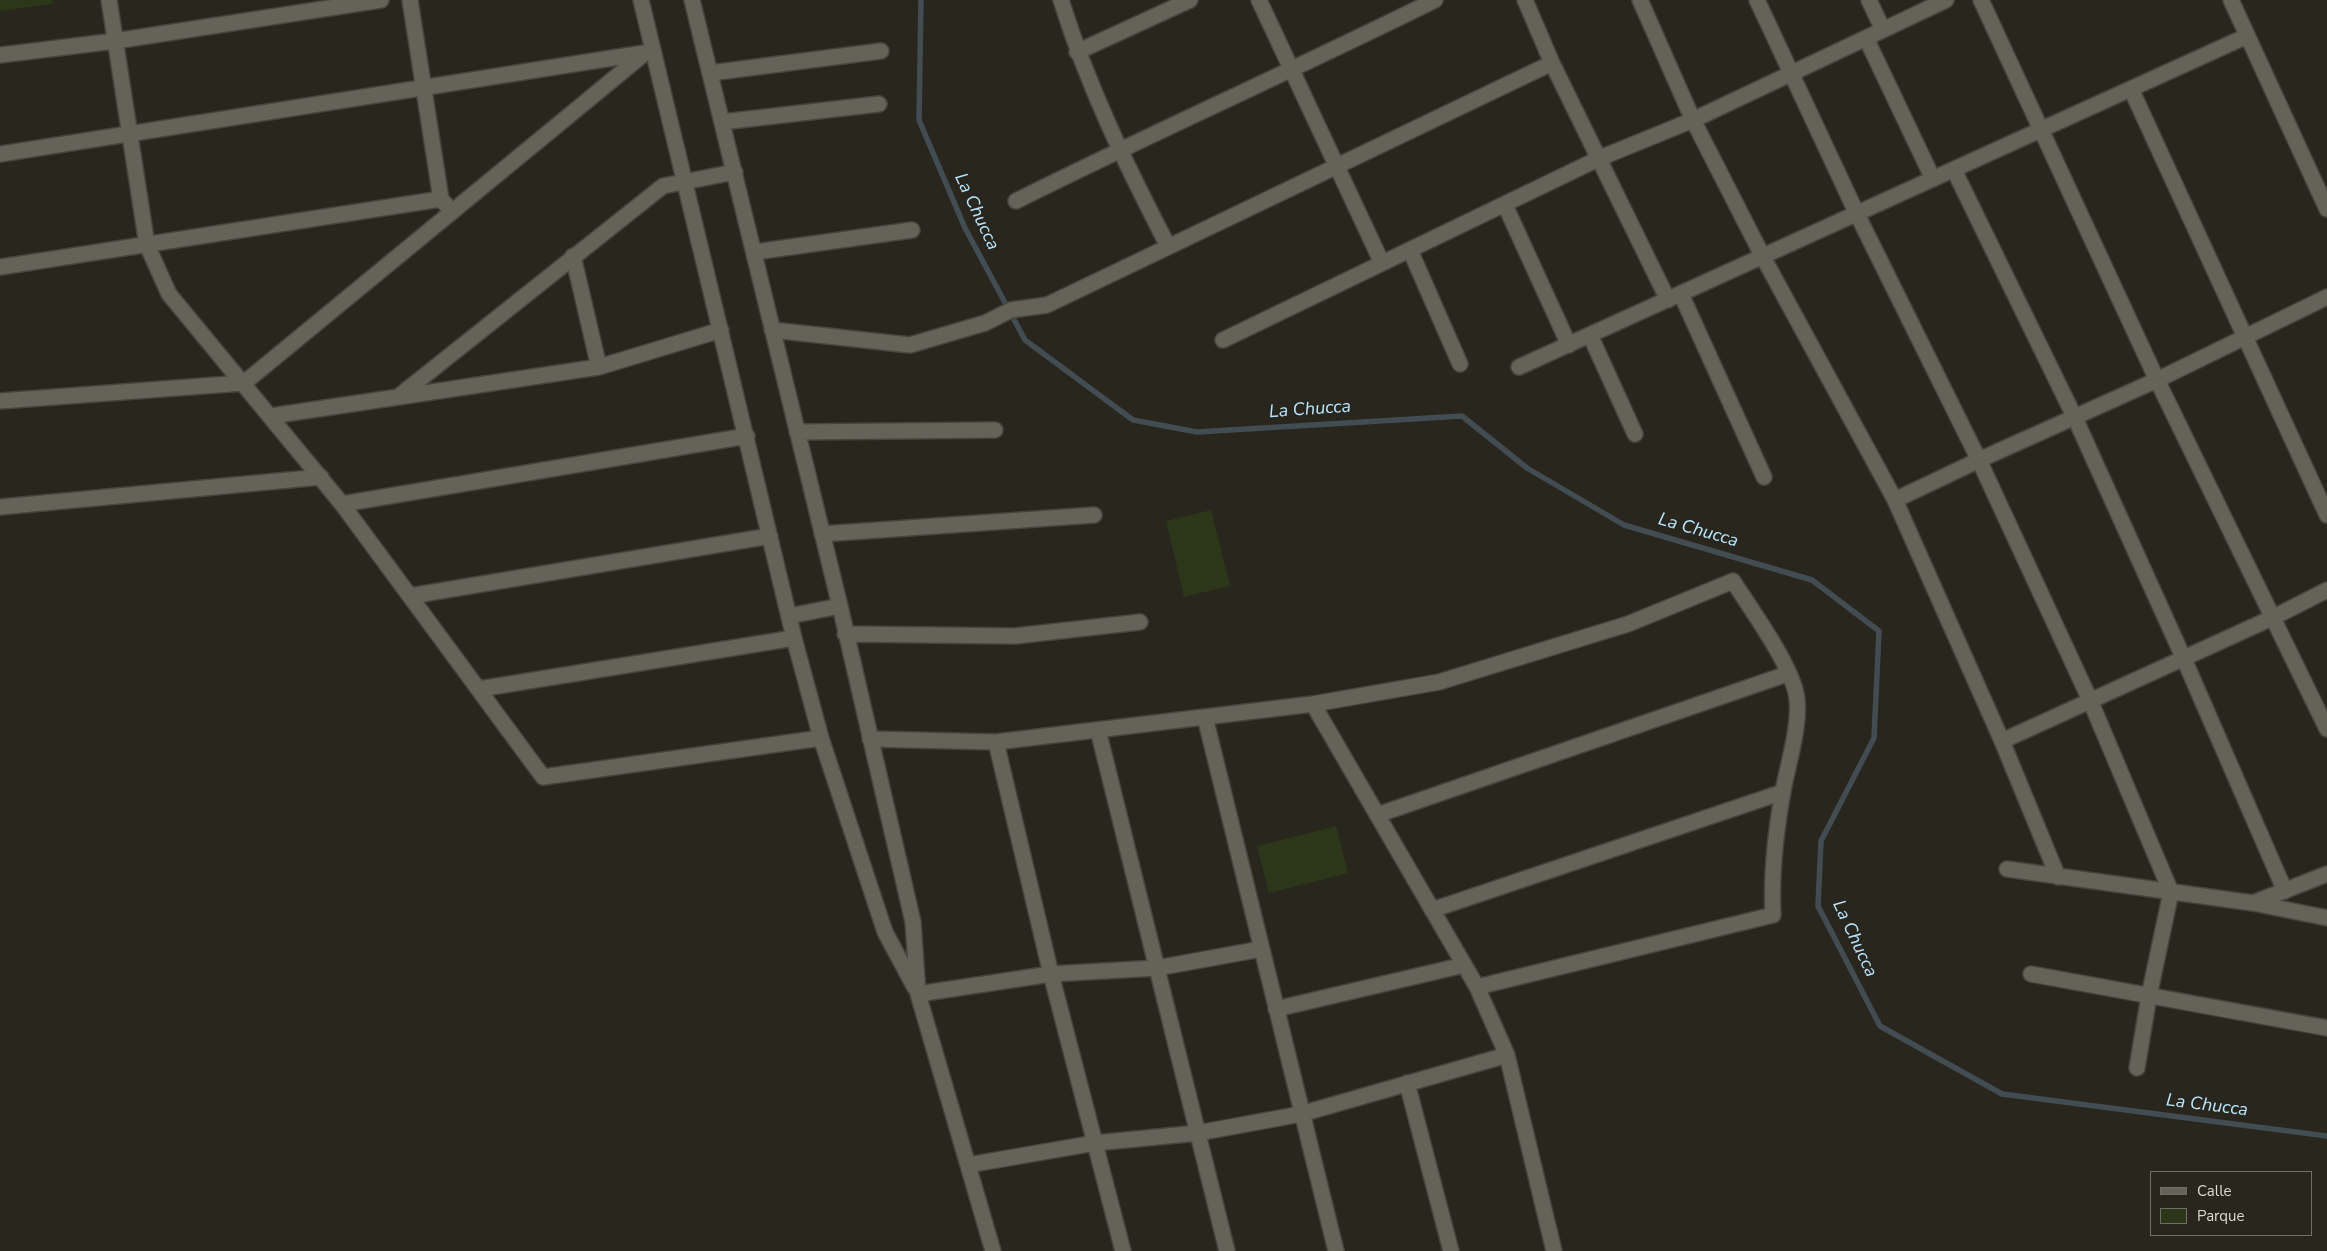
<!DOCTYPE html>
<style>
body{margin:0}
#map{position:relative;width:2327px;height:1251px;overflow:hidden;background:#29261d;font-family:"Nunito Sans",sans-serif}
canvas{display:block}
.legend{position:absolute;left:2150px;top:1171px;width:162px;height:65px;box-sizing:border-box;background:#29261d;border:1px solid #716e66;margin:0;padding:6px 9px;list-style:none;font-size:15px;color:#dcdad4}
.legend li{display:flex;align-items:center;gap:10px;height:25px}
.legend b{width:25px;border:1px solid #716e66}
</style>
<div id="map">
<canvas width="2327" height="1251"></canvas>
<ul class="legend">
<li><b style="height:6px;background:#656258"></b>Calle</li>
<li><b style="height:14px;background:#2c371a"></b>Parque</li>
</ul>
</div>
<script>
const ctx = document.querySelector('canvas').getContext('2d');
ctx.lineJoin = 'round';
function fill(path, color) {
  ctx.fillStyle = color;
  ctx.fill(path, 'evenodd');
}
function strokePath(path, color, width, dash) {
  ctx.strokeStyle = color;
  ctx.lineWidth = width;
  ctx.lineCap = dash ? 'butt' : 'round';
  ctx.setLineDash(dash || []);
  ctx.stroke(path);
}
function drawText(font, color, halo, rows, align = 'center') {
  ctx.font = font + ' "Nunito Sans",sans-serif';
  ctx.lineWidth = 4;
  ctx.setLineDash([]);
  ctx.textBaseline = 'middle';
  ctx.strokeStyle = halo;
  ctx.fillStyle = color;
  for (const [text, x, y, turn = 0] of rows) {
    ctx.save();
    ctx.translate(x, y);
    ctx.rotate((+turn || 0) * Math.PI / 180);
    ctx.textAlign = isNaN(turn) ? turn : align;
    if (halo) ctx.strokeText(text, 0, 0);
    ctx.fillText(text, 0, 0);
    ctx.restore();
  }
}
fill(new Path2D(`
 M 0,0 L 52,0 L 53,4 L 0,11 Z
 M 1211,510 L 1230,586 L 1184,597 L 1166,521 Z
 M 1336,826 L 1348,873 L 1269,893 L 1257,846 Z`), '#2c371a');
strokePath(new Path2D(`
 M 921,0 L 919,120 L 965,228 L 1025,340 L 1133,420 L 1197,432 L 1462,416 L 1527,468 L 1624,525 L 1812,580 L 1879,631 L 1874,738 L 1821,841 L 1818,906 L 1880,1026 L 2002,1094 L 2327,1136`), '#424d53', 5.5);
const minor = new Path2D(`
 M 109,0 L 147,245 L 169,294 L 342,504 L 543,777 L 821,738
 M 410,0 L 441,199 L 447,206
 M 641,0 L 794,638 L 821,738 L 885,932 L 915,988
 M 692,0 L 840,606 L 913,922 L 918,994 L 993,1251
 M 1061,0 C 1088,87 1126,165 1168,246
 M 1259,0 L 1382,263
 M 1525,0 L 1552,63 L 1668,300
 M 1640,0 L 1693,120 L 1763,257 L 1895,500 L 2002,741 L 2058,877
 M 1757,0 L 1857,214 L 1979,460 L 2090,700 L 2171,892 L 2149,996 L 2137,1068
 M 1869,0 L 1883,30
 M 1981,0 L 2157,380 L 2327,729
 M 2231,0 L 2327,209
 M 1866,38 L 1933,179
 M 1077,52 L 1190,0
 M 0,55 L 115,41 L 381,0
 M 710,73 L 881,51
 M 2131,89 L 2327,515
 M 722,122 L 879,104
 M 0,154 L 644,53
 M 1954,170 L 2075,418 L 2184,659 L 2285,891
 M 1016,201 C 1154,132 1296,69 1435,0
 M 1505,205 L 1569,345
 M 1410,250 L 1460,364
 M 755,252 L 912,230
 M 573,256 L 599,367
 M 0,267 L 441,199
 M 1681,294 L 1764,477
 M 772,330 L 910,345 L 985,323 L 1011,310 L 1047,305 L 1552,63
 M 1590,335 L 1635,434
 M 1223,340 L 1600,158 L 1693,120 L 1946,0
 M 1519,367 L 2247,36
 M 399,396 L 663,186 L 735,172
 M 0,401 L 244,383 L 645,53
 M 271,416 L 599,367 L 721,330
 M 797,432 L 995,430
 M 1895,500 L 1979,460 L 2157,380 L 2327,297
 M 342,504 L 747,436
 M 0,507 L 321,477
 M 822,534 L 1094,515
 M 410,596 L 770,536
 M 789,616 L 840,606
 M 845,634 L 1015,636 L 1140,622
 M 479,689 L 794,638
 M 1313,704 L 1477,987 L 1507,1055 L 1554,1251
 M 1205,717 L 1336,1251
 M 1098,730 L 1227,1251
 M 870,739 L 996,742 L 1313,704 L 1439,682 L 1628,624 L 1733,581 C 1752,611 1788,660 1796,693 C 1802,720 1788,764 1783,791 C 1776,830 1771,876 1773,915 L 1477,987
 M 2002,741 L 2274,617 L 2327,590
 M 996,742 L 1051,974 L 1123,1251
 M 1377,815 L 1787,674
 M 2007,869 L 2253,903 L 2327,918
 M 2253,903 L 2327,874
 M 1432,910 L 1783,792
 M 2031,974 L 2327,1028
 M 918,994 L 1051,974 L 1157,968 L 1261,949
 M 1276,1009 L 1464,965
 M 1407,1083 L 1451,1251
 M 968,1165 L 1095,1143 L 1198,1133 L 1301,1114 L 1507,1055`);
strokePath(minor, '#46443c', 18);
strokePath(minor, '#656258', 15);
drawText('italic 18px', '#b7e6fe', '#29261d', [
 ["La Chucca",976,212,65],
 ["La Chucca",1310,410,-4],
 ["La Chucca",1698,531,16],
 ["La Chucca",1854,939,65],
 ["La Chucca",2207,1106,7]
]);
</script>
